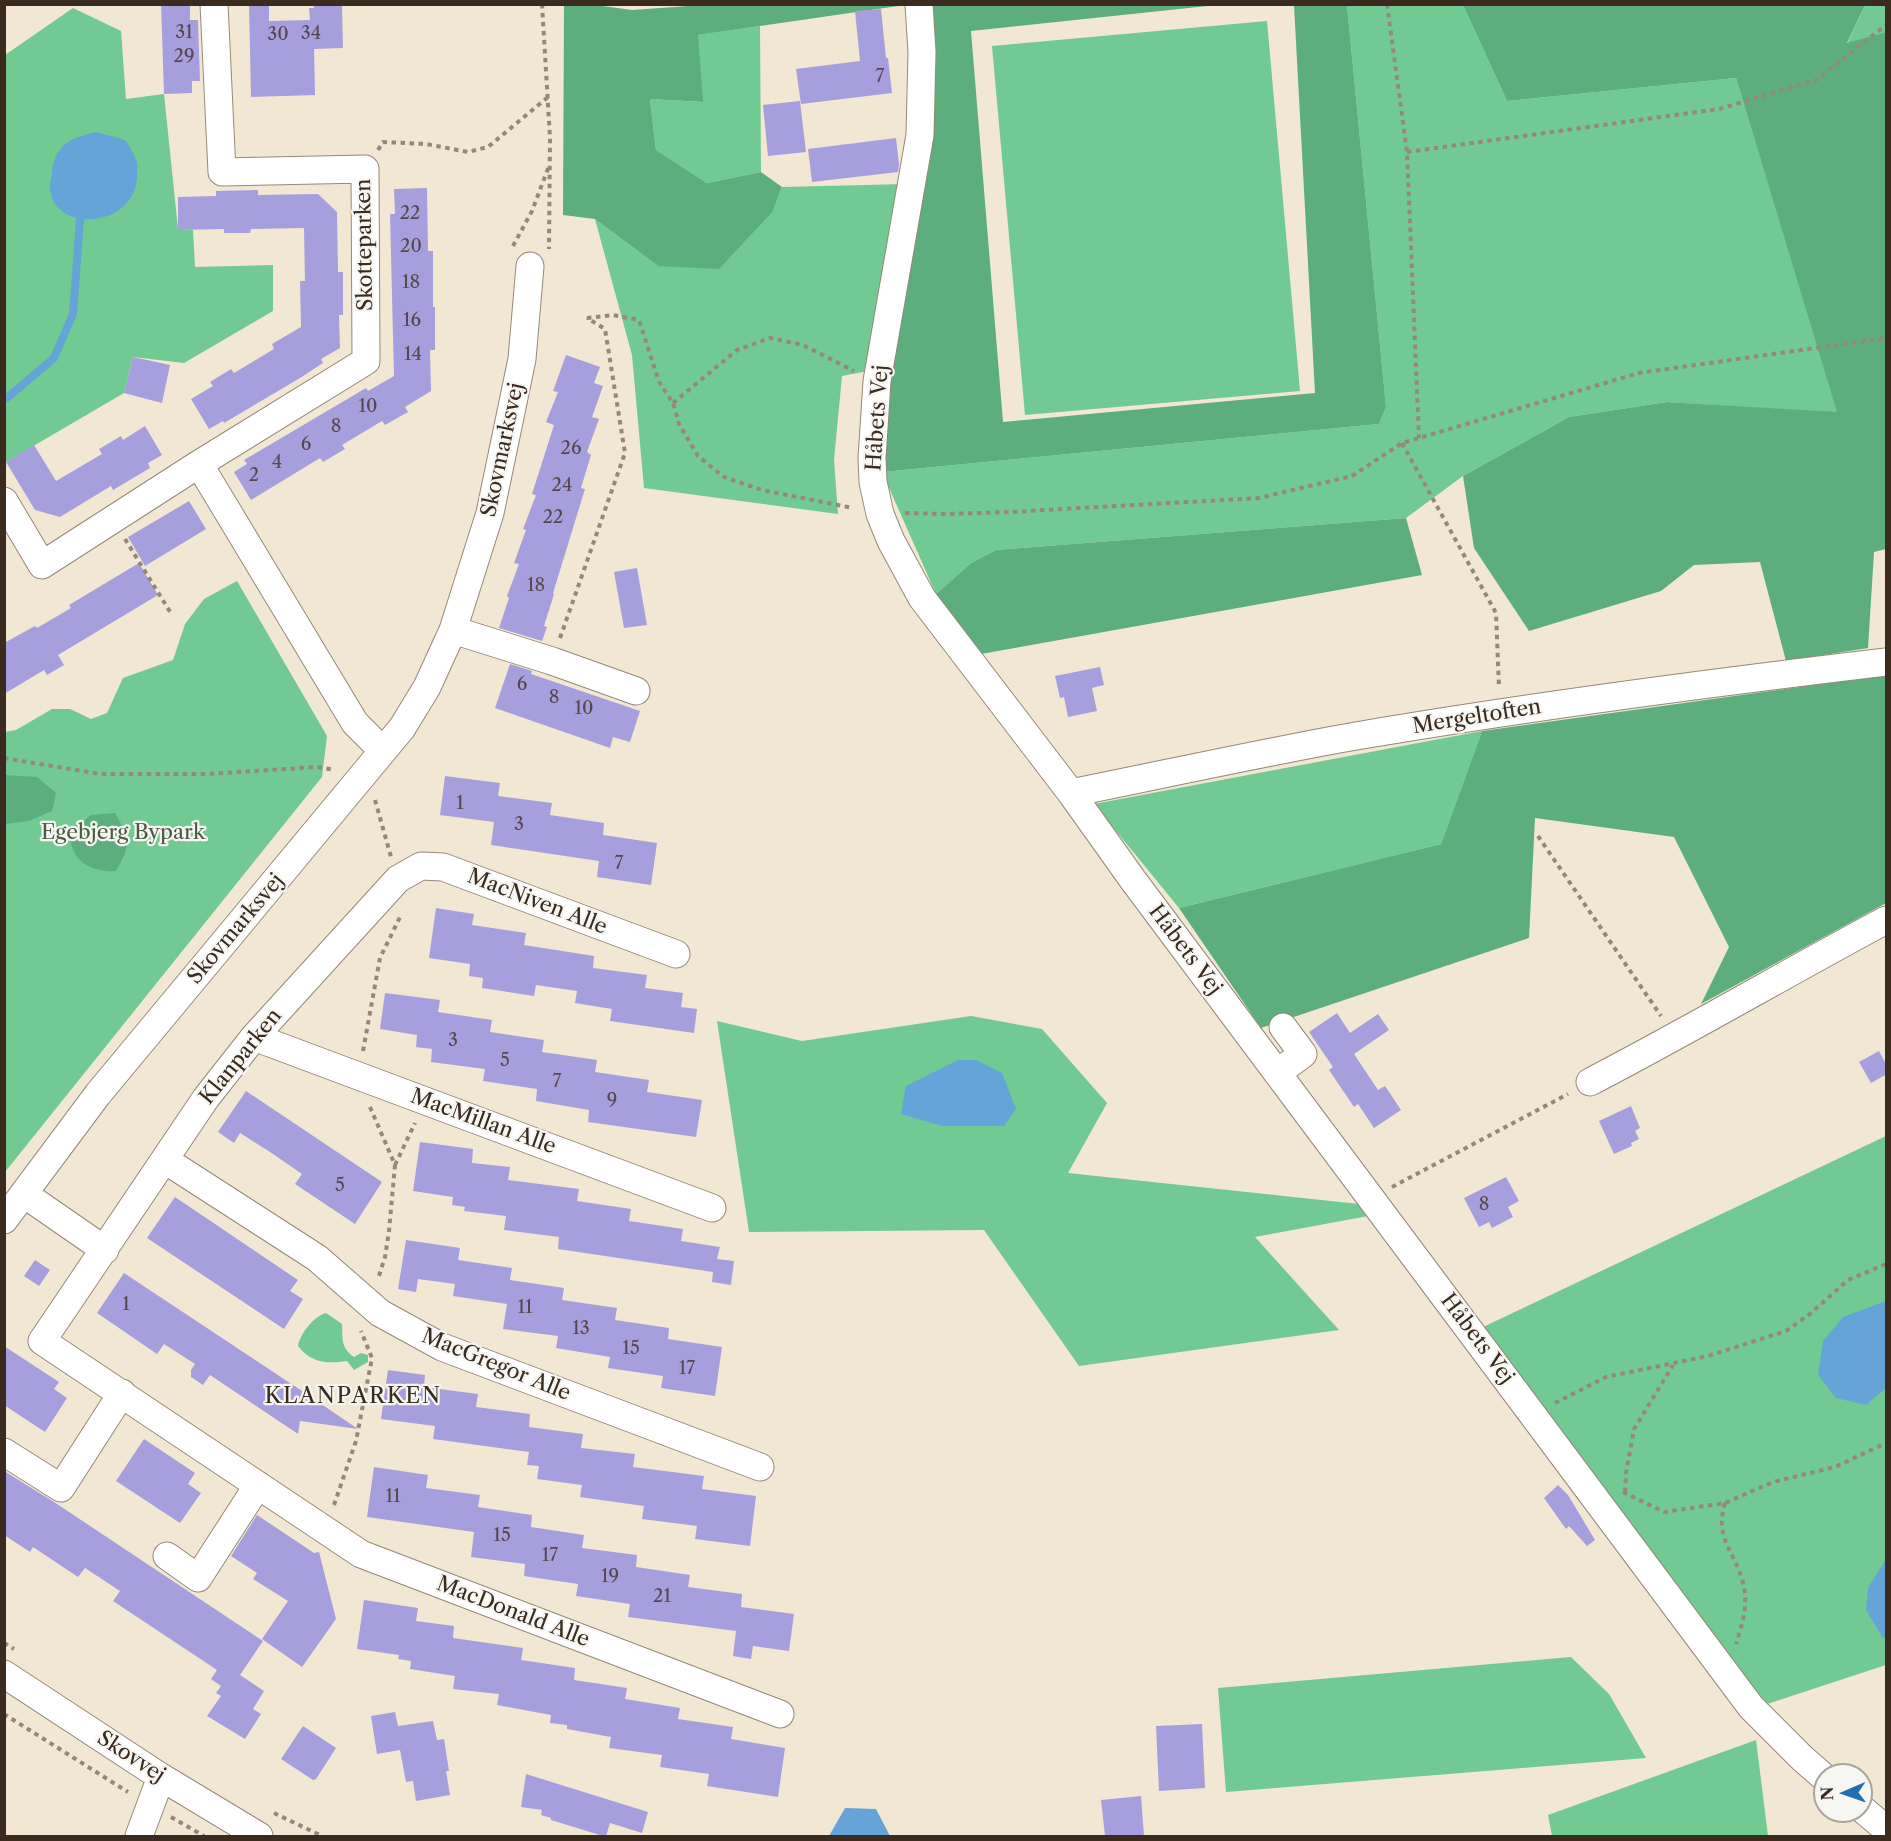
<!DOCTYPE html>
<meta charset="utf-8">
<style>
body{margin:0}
#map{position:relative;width:1891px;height:1841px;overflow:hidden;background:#f1e7d2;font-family:"Libre Caslon Text",serif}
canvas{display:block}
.frame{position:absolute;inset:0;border:6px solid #3b2a1e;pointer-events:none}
.north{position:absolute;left:1813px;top:1763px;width:60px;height:60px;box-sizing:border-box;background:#f6f6f2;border:2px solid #aba49d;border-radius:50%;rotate:268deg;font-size:16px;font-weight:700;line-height:24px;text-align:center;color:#3b2a1e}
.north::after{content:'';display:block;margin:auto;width:21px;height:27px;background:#1f6fb2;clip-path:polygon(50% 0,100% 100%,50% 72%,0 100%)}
</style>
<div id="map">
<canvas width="1891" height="1841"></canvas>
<div class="frame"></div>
<div class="north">N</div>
</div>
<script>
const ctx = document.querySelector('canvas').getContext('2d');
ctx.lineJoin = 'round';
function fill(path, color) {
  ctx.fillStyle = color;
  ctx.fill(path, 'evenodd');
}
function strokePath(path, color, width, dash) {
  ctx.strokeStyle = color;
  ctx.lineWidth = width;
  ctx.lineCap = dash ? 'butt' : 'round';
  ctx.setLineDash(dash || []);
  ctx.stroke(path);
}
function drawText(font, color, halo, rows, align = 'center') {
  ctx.font = font + ' "Libre Caslon Text",serif';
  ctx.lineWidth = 4.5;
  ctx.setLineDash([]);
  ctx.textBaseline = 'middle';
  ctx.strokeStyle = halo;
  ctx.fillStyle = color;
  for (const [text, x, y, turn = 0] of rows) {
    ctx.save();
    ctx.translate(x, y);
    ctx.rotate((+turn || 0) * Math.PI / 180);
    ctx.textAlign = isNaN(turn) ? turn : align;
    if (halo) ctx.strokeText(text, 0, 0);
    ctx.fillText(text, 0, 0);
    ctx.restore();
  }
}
fill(new Path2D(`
 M 1347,5 L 1463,5 L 1507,101 L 1736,78 L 1838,413 L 1667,402 L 1569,417 L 1463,476 L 1406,518 L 996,550 L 971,563 L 936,594 L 882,472 L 1379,424 L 1386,407 Z
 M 1865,5 L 1886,5 L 1886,32 L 1847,44 Z
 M 73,8 L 121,31 L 126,99 L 164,94 L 178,229 L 193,230 L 195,267 L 273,265 L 273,311 L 184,363 L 133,357 L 124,393 L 6,462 L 5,55 Z
 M 1267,21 L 1300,391 L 1025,415 L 992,46 Z
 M 760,26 L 761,172 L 707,183 L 656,150 L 650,99 L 702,102 L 697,35 Z
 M 906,184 L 868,371 L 842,376 L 834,460 L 838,514 L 644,488 L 632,355 L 595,219 L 658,266 L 773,211 L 782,187 Z
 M 237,581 L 327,736 L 322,777 L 5,1172 L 5,732 L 16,730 L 52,709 L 70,709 L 91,719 L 107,713 L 123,678 L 173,660 L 185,624 L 204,599 Z
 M 1482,731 L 1441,844 L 1179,908 L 1094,804 Z
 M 971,1016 L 1042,1029 L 1107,1103 L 1068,1173 L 1359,1204 L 1368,1216 L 1255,1237 L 1339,1330 L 1079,1366 L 984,1230 L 749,1232 L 717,1021 L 802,1041 Z
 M 1886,1136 L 1886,1665 L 1758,1707 L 1481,1328 Z
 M 326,1313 L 342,1324 C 343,1338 340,1347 354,1357 L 361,1353 L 368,1355 L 368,1362 L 354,1370 L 347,1361 C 327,1364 311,1363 298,1346 C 300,1334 314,1316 326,1313 Z
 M 1571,1657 L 1609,1694 L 1646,1758 L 1226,1792 L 1218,1688 Z
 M 1756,1740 L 1768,1836 L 1552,1836 L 1548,1815 Z`), '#70ca92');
fill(new Path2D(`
 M 717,4 L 905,5 L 698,35 L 703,102 L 650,99 L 656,150 L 707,183 L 761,172 L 782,187 L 773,211 L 719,269 L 658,266 L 595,219 L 563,215 L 564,5 L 595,5 L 632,10 Z
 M 929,5 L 1217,5 L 971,31 L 1003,422 L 1315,393 L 1294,5 L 1347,5 L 1386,407 L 1379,424 L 882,472 L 876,458 Z
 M 1463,5 L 1865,5 L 1847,43 L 1886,32 L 1886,549 L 1874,552 L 1868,648 L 1786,661 L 1760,562 L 1694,565 L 1661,591 L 1529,631 L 1474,548 L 1463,476 L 1569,417 L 1667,402 L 1837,412 L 1736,78 L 1507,101 Z
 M 1406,518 L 1422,575 L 981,654 L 936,594 L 971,563 L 996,550 Z
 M 1886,675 L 1886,903 L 1701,1004 L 1729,947 L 1674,837 L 1535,818 L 1529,938 L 1261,1028 L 1179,908 L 1441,844 L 1482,731 Z
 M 4,775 L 37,777 L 56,793 L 52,811 L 29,821 L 5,824 Z
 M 115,813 C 130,839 131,845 116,871 C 91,873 69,860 70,832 L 91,815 Z`), '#5cae7c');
fill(new Path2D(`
 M 96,132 L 125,140 C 129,146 134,153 136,160 C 138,164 137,169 137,174 C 138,227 56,235 50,190 C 49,184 52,177 52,171 C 56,143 72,138 96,132 Z
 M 958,1060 L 976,1060 L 1002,1073 L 1016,1109 L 1004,1126 L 942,1126 L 901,1114 L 906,1086 Z
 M 1886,1301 L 1886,1388 L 1866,1405 L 1836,1398 L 1818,1375 L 1823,1341 L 1843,1317 Z
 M 1886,1559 L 1886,1638 L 1883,1638 L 1866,1610 L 1868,1588 Z
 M 845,1808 L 876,1809 L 890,1836 L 829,1836 Z`), '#66a3d8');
strokePath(new Path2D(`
 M 7,398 L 54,358 L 73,314 L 80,220`), '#66a3d8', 8);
fill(new Path2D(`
 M 161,4 L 190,4 L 190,20 L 198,20 L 200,81 L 192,81 L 192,93 L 164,94 Z
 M 249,4 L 269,4 L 269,21 L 310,20 L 309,8 L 314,8 L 313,4 L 342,4 L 343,48 L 314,49 L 315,95 L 251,97 Z
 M 881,9 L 886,58 L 888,58 L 892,93 L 801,104 L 796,69 L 860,61 L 855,11 Z
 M 800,101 L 806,152 L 768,156 L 763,105 Z
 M 896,138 L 899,164 L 898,172 L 812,182 L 808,149 Z
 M 427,188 L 428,251 L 433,251 L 433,307 L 435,307 L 435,350 L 430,350 L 431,391 L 405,407 L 408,412 L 385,425 L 382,421 L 342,445 L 345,449 L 323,462 L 320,458 L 251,500 L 234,472 L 247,464 L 244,460 L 366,388 L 368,391 L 394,376 L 390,214 L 395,214 L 394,189 Z
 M 258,190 L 258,195 L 318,194 L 337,212 L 338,272 L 343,272 L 343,315 L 339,315 L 340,348 L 321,359 L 323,363 L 300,378 L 224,423 L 223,421 L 209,429 L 191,399 L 213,386 L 210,382 L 231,369 L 234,373 L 274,349 L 272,344 L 301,327 L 300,281 L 305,281 L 304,228 L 251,229 L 250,233 L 224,233 L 224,229 L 178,230 L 178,197 L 216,196 L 216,191 Z
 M 566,355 L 600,367 L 594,383 L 603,386 L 592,417 L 599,419 L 587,452 L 591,455 L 581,488 L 585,489 L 553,593 L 554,594 L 544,626 L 547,627 L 542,641 L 499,628 L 509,598 L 507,596 L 519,564 L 514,563 L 526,530 L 523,529 L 536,495 L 532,494 L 554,425 L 546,422 L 558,392 L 553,391 Z
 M 133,357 L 170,365 L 162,403 L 124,393 Z
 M 145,426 L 162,455 L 148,463 L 150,468 L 113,490 L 111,486 L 60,517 L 35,510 L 6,462 L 34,445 L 56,481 L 102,454 L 99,449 L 121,436 L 123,440 Z
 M 189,501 L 206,529 L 145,566 L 128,537 Z
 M 139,563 L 158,595 L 58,655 L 64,665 L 47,675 L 44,670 L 4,694 L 4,643 L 35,626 L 37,628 L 71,608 L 69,605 Z
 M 637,568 L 647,625 L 624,628 L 614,572 Z
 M 510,664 L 532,671 L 531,674 L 640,711 L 630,742 L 613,737 L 610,748 L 495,708 Z
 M 1100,667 L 1104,685 L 1092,688 L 1097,711 L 1068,717 L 1064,697 L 1060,698 L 1055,676 Z
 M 445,776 L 500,783 L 498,796 L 552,803 L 550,815 L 604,823 L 603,835 L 657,843 L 651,885 L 597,877 L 599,861 L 491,845 L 494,822 L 440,815 Z
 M 436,908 L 474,914 L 472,925 L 526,933 L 524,945 L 594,956 L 593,968 L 647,975 L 645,988 L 683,993 L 681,1007 L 697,1009 L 694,1033 L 610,1021 L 612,1009 L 575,1003 L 577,991 L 536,985 L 534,996 L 482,988 L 483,978 L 469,976 L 470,964 L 429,958 Z
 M 385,993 L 440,1000 L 438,1012 L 492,1020 L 490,1032 L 544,1040 L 542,1052 L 597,1060 L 595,1072 L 649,1080 L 647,1092 L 702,1100 L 696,1137 L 588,1122 L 589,1110 L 536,1101 L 537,1089 L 483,1081 L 485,1069 L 431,1062 L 432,1049 L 416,1047 L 417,1035 L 380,1029 Z
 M 1337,1013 L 1350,1033 L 1378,1014 L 1389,1030 L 1354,1054 L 1378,1090 L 1385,1086 L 1401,1110 L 1374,1128 L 1358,1104 L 1354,1107 L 1329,1070 L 1333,1067 L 1309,1032 Z
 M 1879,1051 L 1887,1066 L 1887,1074 L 1871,1083 L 1859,1062 Z
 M 246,1091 L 382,1182 L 355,1224 L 295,1184 L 302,1174 L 270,1152 L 240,1133 L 234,1143 L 218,1132 Z
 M 1631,1106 L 1640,1128 L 1635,1131 L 1639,1139 L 1631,1143 L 1632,1146 L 1614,1154 L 1599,1121 Z
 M 420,1142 L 473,1149 L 472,1163 L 510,1167 L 508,1180 L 579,1189 L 577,1201 L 631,1209 L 629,1221 L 683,1229 L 681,1241 L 720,1247 L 717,1259 L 734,1261 L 731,1285 L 712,1282 L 713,1272 L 558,1249 L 559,1237 L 504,1230 L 506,1216 L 464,1211 L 465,1207 L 452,1205 L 453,1197 L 413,1191 Z
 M 1506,1177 L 1519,1201 L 1508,1207 L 1513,1217 L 1492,1228 L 1489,1222 L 1479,1227 L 1464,1198 Z
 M 175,1197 L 298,1280 L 290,1291 L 303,1299 L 284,1329 L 147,1238 Z
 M 406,1240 L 460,1248 L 458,1260 L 512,1268 L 510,1280 L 564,1288 L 562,1300 L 617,1308 L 615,1320 L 669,1328 L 668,1339 L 722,1347 L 715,1396 L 661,1388 L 663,1376 L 608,1368 L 610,1357 L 556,1348 L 558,1336 L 503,1329 L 507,1304 L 453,1296 L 455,1284 L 418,1279 L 416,1292 L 398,1289 Z
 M 35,1260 L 50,1270 L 39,1286 L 24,1276 Z
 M 124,1273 L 305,1393 L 358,1429 L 300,1421 L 298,1434 L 210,1375 L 203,1385 L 191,1377 L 191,1370 L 195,1364 L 164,1344 L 157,1354 L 97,1313 Z
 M 4,1346 L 59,1382 L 54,1389 L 67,1398 L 45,1432 L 4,1405 Z
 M 388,1370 L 425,1375 L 424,1387 L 478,1394 L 476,1407 L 530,1414 L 529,1427 L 583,1434 L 581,1448 L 635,1454 L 633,1467 L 704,1476 L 702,1489 L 756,1496 L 750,1546 L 695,1539 L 697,1526 L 642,1519 L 644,1506 L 580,1497 L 582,1485 L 537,1479 L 539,1466 L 527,1465 L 529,1452 L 433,1439 L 435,1426 L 381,1419 Z
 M 144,1439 L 195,1473 L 188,1484 L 201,1493 L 180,1523 L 116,1481 Z
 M 374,1467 L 428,1475 L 426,1488 L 480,1495 L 478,1507 L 532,1515 L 531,1527 L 584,1535 L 582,1548 L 637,1555 L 636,1567 L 690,1575 L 688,1587 L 742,1594 L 741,1607 L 794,1614 L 789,1651 L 753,1646 L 751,1659 L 733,1656 L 736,1631 L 628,1617 L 630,1604 L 576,1596 L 578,1584 L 524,1576 L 525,1564 L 471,1557 L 474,1532 L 367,1517 Z
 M 4,1471 L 54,1502 L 263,1641 L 240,1675 L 264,1691 L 253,1709 L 261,1714 L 245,1739 L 207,1716 L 221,1696 L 216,1693 L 221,1686 L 211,1679 L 217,1670 L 113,1601 L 120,1591 L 85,1568 L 78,1577 L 33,1547 L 30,1552 L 4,1535 Z
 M 1558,1485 L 1568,1495 L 1595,1540 L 1587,1546 L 1569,1526 L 1566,1529 L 1544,1498 Z
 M 257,1515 L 314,1553 L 319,1552 L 336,1619 L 302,1667 L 262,1639 L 288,1601 L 253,1579 L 257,1573 L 231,1556 Z
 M 364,1600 L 418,1608 L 416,1621 L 454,1626 L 453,1638 L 523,1648 L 521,1660 L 575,1668 L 574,1680 L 627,1688 L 625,1699 L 680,1708 L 678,1719 L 733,1727 L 731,1739 L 785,1748 L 778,1797 L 707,1786 L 709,1774 L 660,1767 L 662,1755 L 609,1748 L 611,1737 L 567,1729 L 567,1725 L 550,1723 L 551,1715 L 497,1705 L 499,1694 L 453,1689 L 455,1676 L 410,1669 L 411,1661 L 398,1659 L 399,1655 L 357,1649 Z
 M 395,1712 L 398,1726 L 433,1721 L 437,1740 L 444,1739 L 449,1771 L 446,1771 L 450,1795 L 416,1801 L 413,1781 L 406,1782 L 400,1750 L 377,1754 L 371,1716 Z
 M 1202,1724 L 1205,1788 L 1159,1791 L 1156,1726 Z
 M 303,1726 L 336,1748 L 316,1779 L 313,1780 L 281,1759 Z
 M 526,1774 L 648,1812 L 642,1833 L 610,1823 L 606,1836 L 603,1836 L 551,1820 L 551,1818 L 541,1815 L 542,1810 L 521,1807 Z
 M 1141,1796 L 1144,1836 L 1105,1836 L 1101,1800 Z`), '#a79fdd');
const minor = new Path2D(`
 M 919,4 L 922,52 L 920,135 L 877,381 L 872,458 L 873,482 L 880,514 L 891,541 L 922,598 L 1071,793 L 1133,880 L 1751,1707 L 1802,1758 L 1825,1778
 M 199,464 L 355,723 L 383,751
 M 4,501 L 42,565 L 199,464 L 366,361 L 365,169 L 222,172 L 214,4
 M 453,630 L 552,661 L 636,691
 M 1071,793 C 1166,774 1260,753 1356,736 C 1532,706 1709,683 1886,662
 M 676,954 L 443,867 L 421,866 L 398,879 L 254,1037 L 206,1098 L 42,1341 L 361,1554 L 780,1714
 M 254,1037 L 712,1208
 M 1277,1073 L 1303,1054 L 1283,1027
 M 1590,1082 C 1690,1030 1787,973 1886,920
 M 165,1160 L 317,1258 L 380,1313 L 442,1347 L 760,1467
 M 24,1194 L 105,1250
 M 4,1220 L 98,1094 L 402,728 L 427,687 L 453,630 L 490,513 L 522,359 L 530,266
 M 4,1452 L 61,1488 L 122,1393
 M 167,1556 L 198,1578 L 258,1485
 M 4,1674 L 161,1777 L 259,1836
 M 1861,1808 L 1886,1829
 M 139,1836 L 161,1777`);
strokePath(minor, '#968878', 29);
strokePath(new Path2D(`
 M 542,4 L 550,138 L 549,249
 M 1387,4 L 1407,152 L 1419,438
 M 378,150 L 383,142 L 426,144 L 468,152 L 488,147 L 548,97
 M 1407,152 L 1719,109 L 1816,80 L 1886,25
 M 513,246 L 532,211 L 549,166
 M 587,318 L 613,315 L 639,320 L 659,382 L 673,403 L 679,424 L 698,456 L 724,477 L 762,490 L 853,508
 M 673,403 L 737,350 L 770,338 L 803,345 L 854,371
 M 1402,443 L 1496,613 L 1499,688
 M 905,513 L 945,514 L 1011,512 L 1259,498 L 1352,476 L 1402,443 L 1639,373 L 1886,338
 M 125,539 L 172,615
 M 560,638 L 625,453 L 605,329 L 587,318
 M 4,758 L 100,774 L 207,774 L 317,767 L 335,770
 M 375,800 L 391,857
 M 1538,836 L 1661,1016
 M 363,1051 L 380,958 L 401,915
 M 370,1107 L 395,1165 L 389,1231 L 385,1257 L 378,1279
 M 395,1165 L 415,1123
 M 1392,1187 L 1568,1094
 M 1555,1403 L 1606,1377 L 1708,1356 L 1786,1331 L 1810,1314 L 1848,1280 L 1886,1264
 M 1623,1492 L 1664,1512 L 1725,1503 L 1773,1482 L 1835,1467 L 1886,1443
 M 1625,1492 L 1626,1473 L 1634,1429 L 1673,1365
 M 1725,1503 C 1714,1539 1735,1551 1743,1583 C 1749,1604 1742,1625 1736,1644
 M 334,1505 L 356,1441 L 372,1358 L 361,1331
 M 4,1643 L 14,1649
 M 4,1714 L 128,1792
 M 274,1813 L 322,1836
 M 171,1817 L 204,1836`), '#968878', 4, [4.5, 4.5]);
strokePath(minor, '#fff', 27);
drawText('18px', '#56474e', null, [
 ["31",184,33],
 ["34",311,34],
 ["30",278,35],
 ["29",184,57],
 ["7",880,77],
 ["22",410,214],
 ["20",411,247],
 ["18",411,283],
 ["16",412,321],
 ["14",413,355],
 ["10",368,407],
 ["8",336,427],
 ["6",306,445],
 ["26",571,449],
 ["4",277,463],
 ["2",254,476],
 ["24",562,486],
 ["22",553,518],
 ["18",536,586],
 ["6",522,685],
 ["8",554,698],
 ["10",584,709],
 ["1",460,804],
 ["3",519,825],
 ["7",619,864],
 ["3",453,1041],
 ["5",505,1061],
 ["7",557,1082],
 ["9",612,1101],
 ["5",340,1186],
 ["8",1484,1205],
 ["1",126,1305],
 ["11",525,1308],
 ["13",581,1329],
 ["15",631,1349],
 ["17",687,1369],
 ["11",393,1497],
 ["15",502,1536],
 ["17",550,1556],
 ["19",610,1577],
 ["21",662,1597]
]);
drawText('21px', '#3b2a1e', '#f6f6f2', [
 ["Skotteparken",365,245,-91],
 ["Håbets Vej",878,418,-86],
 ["Skovmarksvej",503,450,-78],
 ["Mergeltoften",1477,717,-9],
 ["MacNiven Alle",537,902,21],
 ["Skovmarksvej",236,929,-50],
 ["Håbets Vej",1185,950,53],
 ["Klanparken",241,1057,-51],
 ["MacMillan Alle",483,1122,20],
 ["Håbets Vej",1477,1339,53],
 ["MacGregor Alle",496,1365,22],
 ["MacDonald Alle",513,1612,21],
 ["Skovvej",131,1757,33]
]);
drawText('21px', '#4b5a41', '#f6f6f2', [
 ["Egebjerg Bypark",123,833]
]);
ctx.letterSpacing = '1.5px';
drawText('22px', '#3b2a1e', '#f6f6f2', [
 ["KLANPARKEN",353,1397]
]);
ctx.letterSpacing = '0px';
</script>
